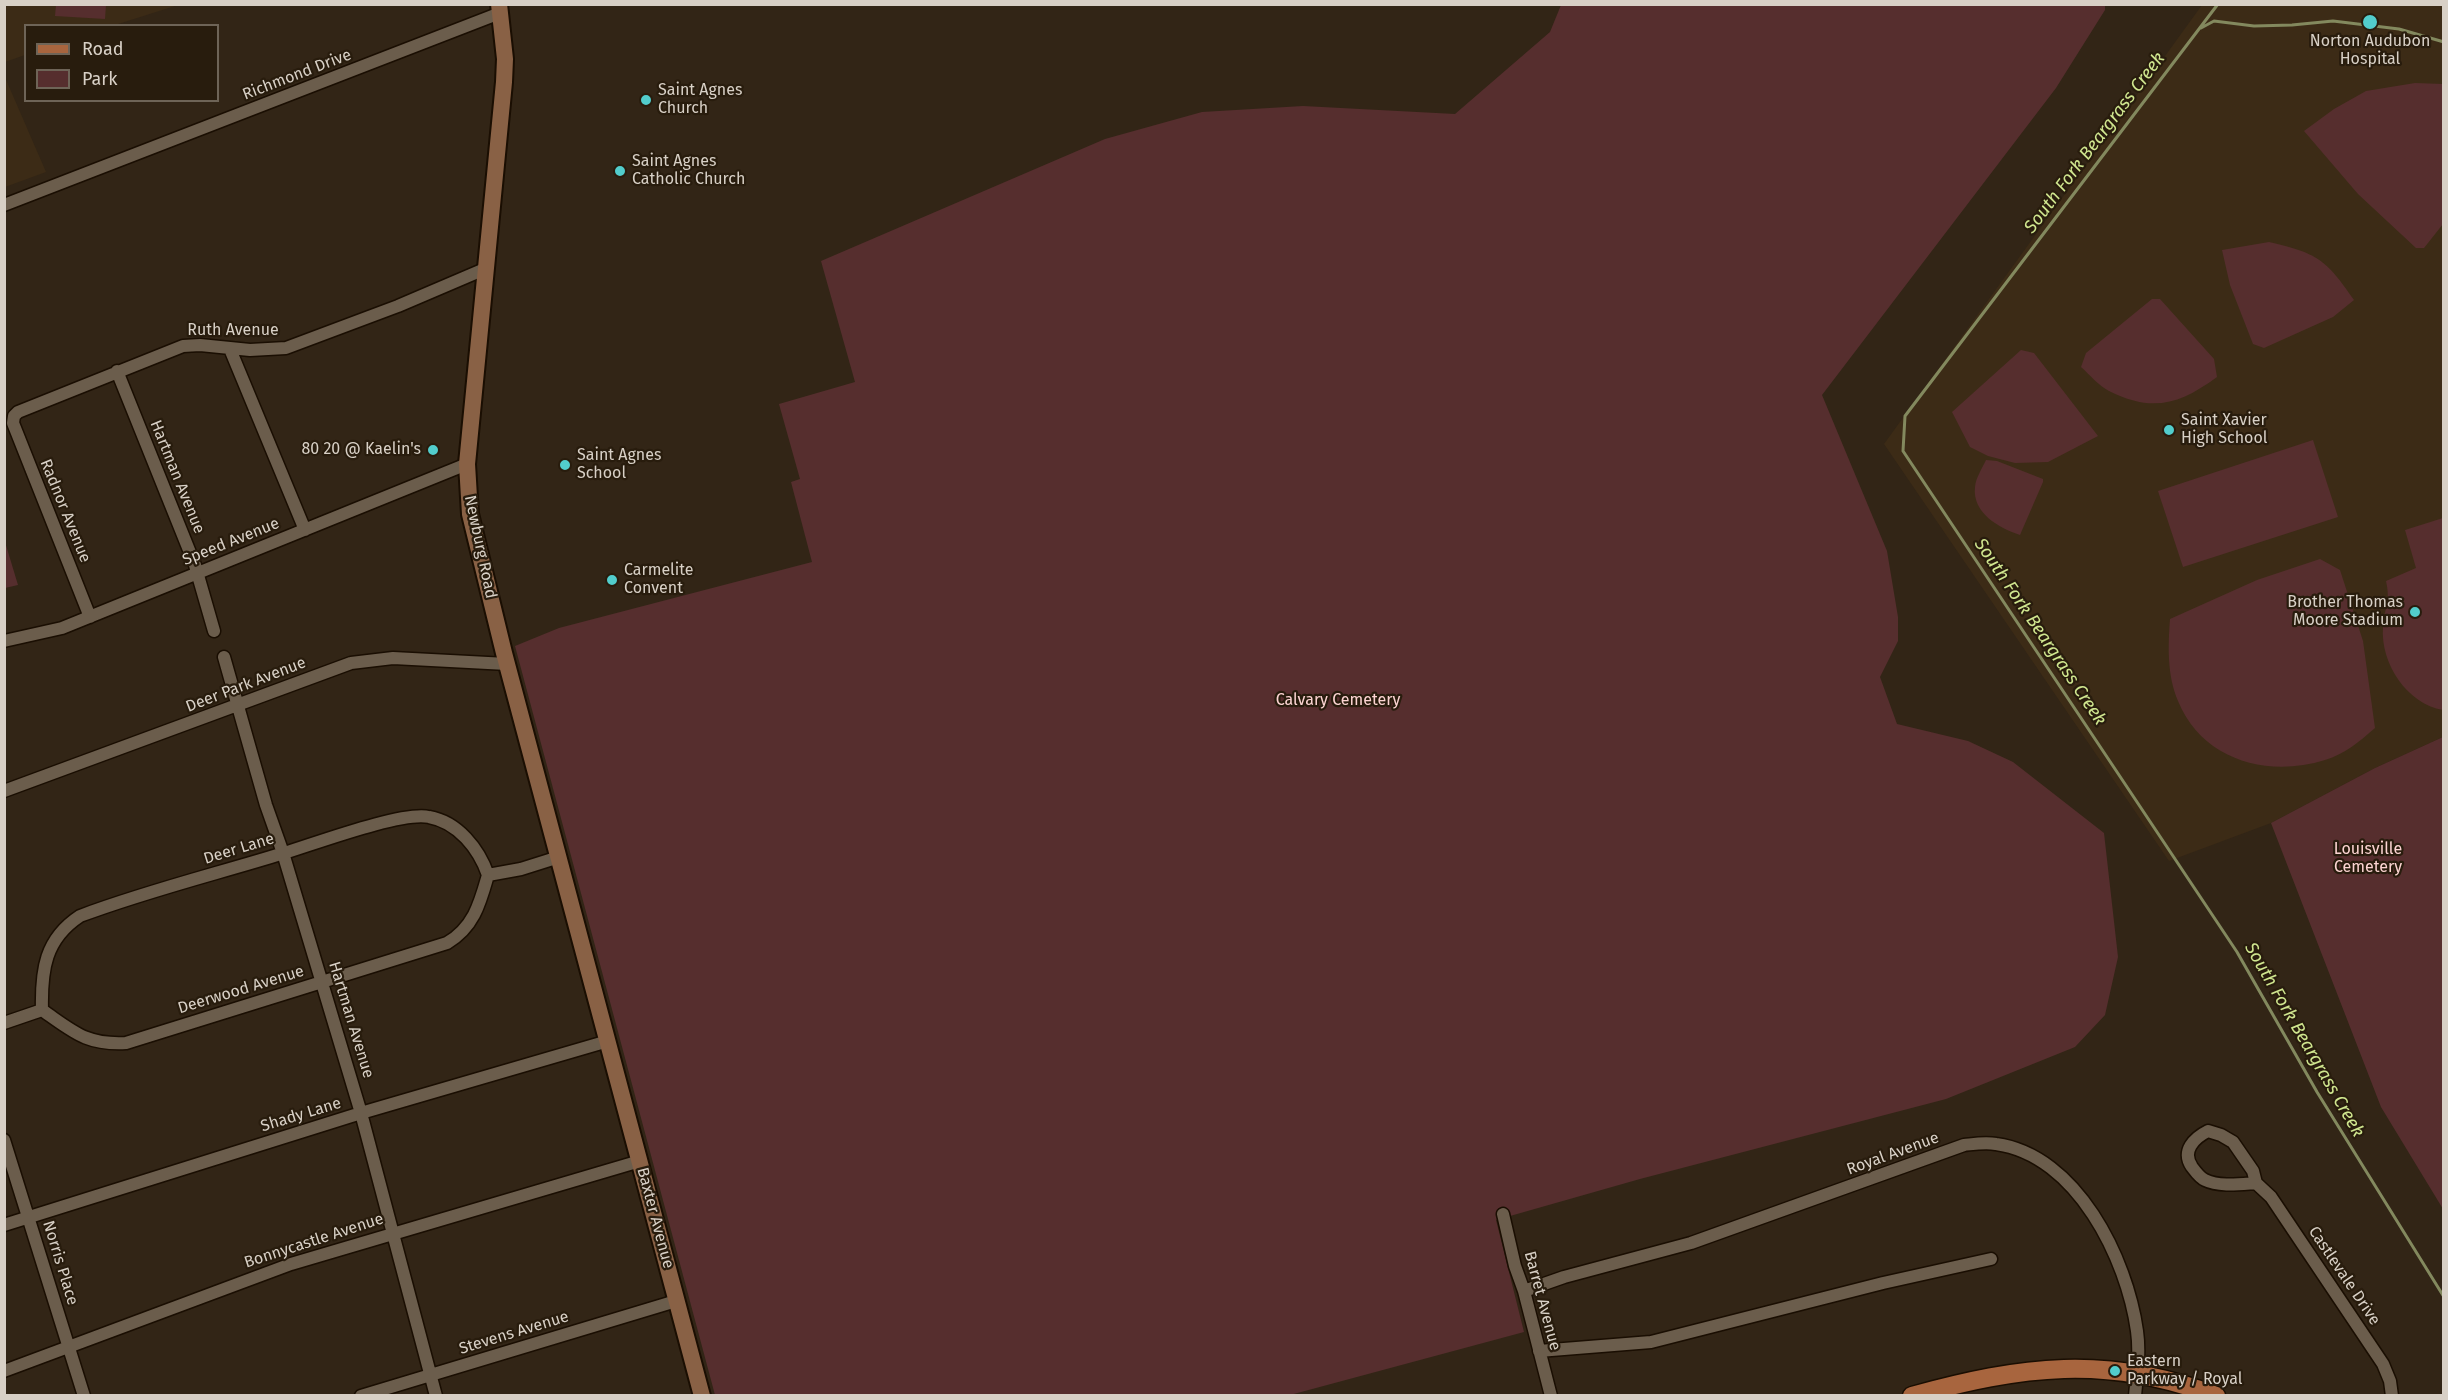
<!DOCTYPE html>
<style>
body{margin:0}
#map{position:relative;width:2448px;height:1400px;overflow:hidden;background:#322516;font-family:"Fira Sans",sans-serif}
canvas{display:block}
.frame{position:absolute;inset:0;border:6px solid #d8d0c6;pointer-events:none}
.legend{position:absolute;left:24px;top:24px;width:195px;height:78px;box-sizing:border-box;background:#281c0d;border:2px solid #6e6457;margin:0;padding:8px 10px;list-style:none;font-size:18px;color:#d8d0c6}
.legend li{display:flex;align-items:center;gap:12px;height:30px}
.legend b{width:30px;border:2px solid #6e6457}
</style>
<div id="map">
<canvas width="2448" height="1400"></canvas>
<div class="frame"></div>
<ul class="legend">
<li><b style="height:8px;background:#a8653e"></b>Road</li>
<li><b style="height:16px;background:#562e2e"></b>Park</li>
</ul>
</div>
<script>
const ctx = document.querySelector('canvas').getContext('2d');
ctx.lineJoin = 'round';
function fill(path, color) {
  ctx.fillStyle = color;
  ctx.fill(path, 'evenodd');
}
function strokePath(path, color, width, dash) {
  ctx.strokeStyle = color;
  ctx.lineWidth = width;
  ctx.lineCap = dash ? 'butt' : 'round';
  ctx.setLineDash(dash || []);
  ctx.stroke(path);
}
function drawText(font, color, halo, rows, align = 'center') {
  ctx.font = font + ' "Fira Sans",sans-serif';
  ctx.lineWidth = 4.5;
  ctx.setLineDash([]);
  ctx.textBaseline = 'middle';
  ctx.strokeStyle = halo;
  ctx.fillStyle = color;
  for (const [text, x, y, turn = 0] of rows) {
    ctx.save();
    ctx.translate(x, y);
    ctx.rotate((+turn || 0) * Math.PI / 180);
    ctx.textAlign = isNaN(turn) ? turn : align;
    if (halo) ctx.strokeText(text, 0, 0);
    ctx.fillText(text, 0, 0);
    ctx.restore();
  }
}
fill(new Path2D(`
 M 4,5 L 178,5 L 115,25 L 26,26 L 25,55 L 5,62 Z
 M 2202,5 L 2443,5 L 2443,737 L 2375,768 L 2271,823 L 2169,861 L 1884,444 Z
 M 4,75 L 46,172 L 5,187 L 4,187 Z`), '#3c2b16');
fill(new Path2D(`
 M 56,5 L 106,5 L 105,19 L 55,16 Z
 M 1561,5 L 2105,5 L 2105,10 L 2056,88 L 1822,395 L 1887,551 L 1898,617 L 1898,641 L 1880,677 L 1897,724 L 1968,741 L 2013,762 L 2104,833 L 2118,957 L 2105,1015 L 2075,1047 L 1946,1099 L 1640,1179 L 1496,1220 L 1524,1332 L 1290,1395 L 715,1395 L 515,646 L 559,628 L 812,562 L 791,482 L 800,479 L 779,404 L 855,382 L 821,261 L 1105,139 L 1202,112 L 1303,106 L 1455,114 L 1550,32 Z
 M 2415,83 L 2443,84 L 2443,224 L 2424,248 L 2416,248 L 2358,194 L 2304,131 L 2334,109 L 2366,91 Z
 M 2269,242 C 2317,253 2326,259 2354,300 L 2333,317 L 2264,348 L 2253,344 L 2230,285 L 2222,250 Z
 M 2152,299 L 2160,299 L 2214,359 L 2217,377 C 2180,404 2153,413 2109,391 C 2099,386 2090,375 2081,367 L 2086,353 Z
 M 2021,350 L 2034,353 L 2098,436 L 2048,462 L 2015,463 L 1988,456 L 1970,447 L 1952,412 Z
 M 2313,440 L 2338,517 L 2183,567 L 2158,491 Z
 M 1986,460 L 1997,461 L 2043,479 L 2043,482 L 2020,535 C 1999,528 1972,513 1975,487 C 1976,477 1982,469 1986,460 Z
 M 2443,518 L 2444,518 L 2443,710 C 2407,704 2380,663 2383,627 C 2384,607 2391,603 2386,581 L 2416,568 L 2405,530 Z
 M 5,542 L 18,585 L 5,588 L 4,588 Z
 M 2320,559 L 2340,570 L 2363,641 L 2375,728 C 2360,741 2345,754 2325,760 C 2267,778 2202,760 2178,701 C 2167,675 2168,646 2170,619 L 2257,580 Z
 M 2443,737 L 2443,1209 L 2381,1107 L 2271,823 L 2375,768 Z`), '#562e2e');
strokePath(new Path2D(`
 M 2218,4 L 1905,416 L 1903,451 L 2237,952 L 2317,1092 L 2444,1297
 M 2201,28 L 2214,21 L 2254,26 L 2292,25 L 2333,21 L 2399,29 L 2444,42`), '#83895e', 3);
const street = new Path2D(`
 M 4,205 L 500,13
 M 230,349 L 305,530
 M 117,371 L 195,565 L 214,631
 M 90,617 L 13,423 L 14,416 L 18,412 L 183,346 L 200,345 L 250,350 L 286,348 L 398,306 L 487,268
 M 4,641 L 62,628 L 467,464
 M 224,657 L 266,805 L 283,853 L 361,1113 L 436,1396
 M 4,791 L 351,663 L 393,658 L 507,664
 M 488,875 L 521,869 L 559,857
 M 42,1010 C 41,970 45,939 80,916 C 146,891 216,874 284,853 C 314,844 402,811 429,817 C 458,822 479,849 488,875
 M 42,1010 C 74,1032 86,1045 126,1043 L 447,943 C 474,927 480,903 488,875
 M 4,1023 L 42,1010
 M 4,1140 L 84,1396
 M 2256,1183 C 2241,1184 2219,1187 2205,1180 C 2200,1178 2195,1171 2192,1167 C 2181,1151 2194,1138 2208,1131 L 2221,1135 L 2233,1142 L 2253,1171 L 2256,1183 L 2271,1197 L 2383,1364 L 2390,1381 L 2392,1396
 M 1503,1214 L 1515,1266 L 1524,1291 L 1551,1396
 M 4,1225 L 361,1113 L 608,1041
 M 1524,1291 L 1564,1277 L 1691,1243 L 1964,1145 C 1974,1144 1985,1142 1996,1144 C 2077,1155 2127,1259 2137,1331 C 2140,1352 2137,1374 2135,1396
 M 1539,1351 L 1651,1342 L 1883,1283 L 1991,1259
 M 4,1371 L 291,1264 L 640,1161
 M 361,1396 L 676,1301`);
const secondary = new Path2D(`
 M 499,4 L 505,59 L 504,82 L 467,464 L 470,514 L 504,653 L 702,1396`);
const primary = new Path2D(`
 M 1912,1396 C 2021,1366 2107,1354 2216,1396`);
strokePath(street, '#1a0e02', 15);
strokePath(secondary, '#1a0e02', 20);
strokePath(primary, '#1a0e02', 21);
strokePath(street, '#6b5d4c', 12);
strokePath(secondary, '#896145', 16);
strokePath(primary, '#a8653e', 18);
for (const [x, y, r, color] of [
 [2370,22,8,"#52cdcc"],
 [646,100,6,"#52cdcc"],
 [620,171,6,"#52cdcc"],
 [2169,430,6,"#52cdcc"],
 [433,450,6,"#52cdcc"],
 [565,465,6,"#52cdcc"],
 [612,580,6,"#52cdcc"],
 [2415,612,6,"#52cdcc"],
 [2115,1371,6,"#52cdcc"]
]) {
  const dot = new Path2D();
  dot.arc(x, y, r, 0, 2 * Math.PI);
  ctx.fillStyle = color;
  ctx.fill(dot);
  strokePath(dot, '#281c0d', 2);
}
drawText('16px', '#d8d0c6', '#281c0d', [
 ["Norton Audubon",2370,42,"center"],
 ["Hospital",2370,60,"center"],
 ["Saint Agnes",658,91],
 ["Church",658,109],
 ["Saint Agnes",632,162],
 ["Catholic Church",632,180],
 ["Saint Xavier",2181,421],
 ["High School",2181,439],
 ["80 20 @ Kaelin's",421,450,"right"],
 ["Saint Agnes",577,456],
 ["School",577,474],
 ["Carmelite",624,571],
 ["Convent",624,589],
 ["Brother Thomas",2403,603,"right"],
 ["Moore Stadium",2403,621,"right"],
 ["Eastern",2127,1362],
 ["Parkway / Royal",2127,1380]
], 'left');
drawText('16px', '#d8d0c6', '#281c0d', [
 ["Richmond Drive",297,75,-21],
 ["Ruth Avenue",233,331],
 ["Hartman Avenue",177,477,68],
 ["Radnor Avenue",65,511,68],
 ["Speed Avenue",231,542,-22],
 ["Newburg Road",480,547,78],
 ["Deer Park Avenue",246,685,-21],
 ["Deer Lane",239,849,-17],
 ["Deerwood Avenue",241,990,-17],
 ["Hartman Avenue",351,1020,73],
 ["Shady Lane",301,1115,-17],
 ["Royal Avenue",1893,1154,-20],
 ["Baxter Avenue",655,1218,75],
 ["Bonnycastle Avenue",314,1241,-18],
 ["Norris Place",60,1263,73],
 ["Castlevale Drive",2344,1276,56],
 ["Barret Avenue",1542,1301,75],
 ["Stevens Avenue",514,1333,-17]
]);
drawText('16px', '#fcd4d2', '#281c0d', [
 ["Calvary Cemetery",1338,701],
 ["Louisville",2368,850],
 ["Cemetery",2368,868]
]);
drawText('italic 18px', '#d0e68f', '#281c0d', [
 ["South Fork Beargrass Creek",2095,143,-53],
 ["South Fork Beargrass Creek",2040,632,56],
 ["South Fork Beargrass Creek",2304,1040,60]
]);
</script>
